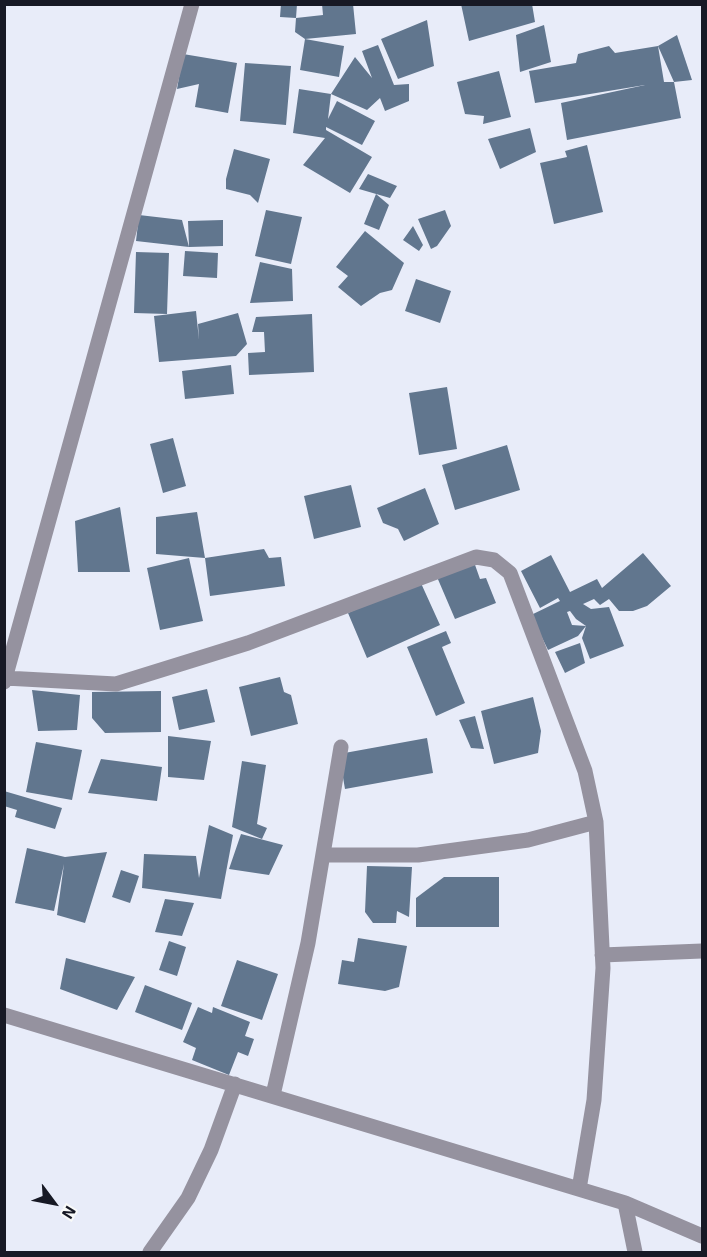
<!DOCTYPE html>
<style>
body{margin:0}
#map{position:relative;width:707px;height:1257px;overflow:hidden;background:#e8ecf9;font-family:"Exo 2",sans-serif}
canvas{display:block}
.frame{position:absolute;inset:0;border:6px solid #171925;pointer-events:none}
.north{position:absolute;left:24px;top:1173px;width:60px;height:60px;-webkit-text-stroke:4px #f9faf9;paint-order:stroke;rotate:122deg;font-size:16px;font-weight:700;line-height:24px;text-align:center;color:#171925}
.north::after{content:'';display:block;margin:auto;width:21px;height:27px;background:#171925;clip-path:polygon(50% 0,100% 100%,50% 72%,0 100%)}
</style>
<div id="map">
<canvas width="707" height="1257"></canvas>
<div class="frame"></div>
<div class="north">N</div>
</div>
<script>
const ctx = document.querySelector('canvas').getContext('2d');
ctx.lineJoin = 'round';
function fill(path, color) {
  ctx.fillStyle = color;
  ctx.fill(path, 'evenodd');
}
function strokePath(path, color, width, dash) {
  ctx.strokeStyle = color;
  ctx.lineWidth = width;
  ctx.lineCap = dash ? 'butt' : 'round';
  ctx.setLineDash(dash || []);
  ctx.stroke(path);
}
fill(new Path2D(`
 M 281,4 L 297,4 L 296,18 L 323,15 L 322,4 L 353,4 L 356,34 L 305,39 L 295,32 L 296,18 L 280,17 Z
 M 461,4 L 532,4 L 535,22 L 469,41 Z
 M 427,20 L 434,66 L 398,79 L 381,39 Z
 M 544,25 L 551,62 L 520,72 L 516,35 Z
 M 677,35 L 692,80 L 674,82 L 681,118 L 567,140 L 561,103 L 645,85 L 535,103 L 529,71 L 576,63 L 578,54 L 609,46 L 615,53 L 658,46 ZM 658,46 L 674,82 L 664,82 Z
 M 305,39 L 344,46 L 339,77 L 300,70 Z
 M 378,45 L 394,85 L 409,84 L 409,101 L 385,111 L 380,98 L 367,110 L 331,94 L 328,119 L 337,101 L 375,121 L 362,145 L 326,127 L 326,130 L 372,157 L 350,193 L 303,165 L 325,138 L 293,133 L 299,89 L 331,94 L 355,57 L 372,78 L 362,51 Z
 M 183,54 L 237,63 L 228,113 L 195,107 L 199,84 L 177,89 Z
 M 245,63 L 291,66 L 286,125 L 240,121 Z
 M 499,71 L 511,117 L 483,124 L 484,116 L 465,114 L 457,82 Z
 M 530,128 L 536,152 L 500,169 L 488,139 Z
 M 587,145 L 603,212 L 554,224 L 540,163 L 567,157 L 565,151 Z
 M 234,149 L 270,159 L 258,203 L 250,195 L 226,189 L 226,179 Z
 M 368,174 L 397,186 L 390,198 L 359,189 Z
 M 376,194 L 389,205 L 379,230 L 364,224 Z
 M 266,210 L 302,217 L 291,264 L 255,256 Z
 M 445,210 L 451,226 L 437,246 L 431,249 L 418,219 Z
 M 139,215 L 182,220 L 189,247 L 188,221 L 223,220 L 223,246 L 189,247 L 136,241 Z
 M 413,226 L 423,245 L 419,251 L 403,240 Z
 M 365,231 L 404,263 L 392,290 L 380,293 L 361,306 L 338,287 L 348,276 L 336,267 Z
 M 185,251 L 218,253 L 217,278 L 183,276 Z
 M 136,252 L 169,253 L 167,314 L 134,313 Z
 M 260,262 L 292,269 L 293,301 L 250,303 Z
 M 416,279 L 451,291 L 440,323 L 405,311 Z
 M 196,311 L 199,340 L 198,324 L 238,313 L 247,344 L 236,356 L 159,362 L 154,316 Z
 M 312,314 L 314,372 L 249,375 L 248,353 L 265,352 L 264,332 L 252,332 L 256,317 Z
 M 231,365 L 234,394 L 185,399 L 182,371 Z
 M 447,387 L 457,449 L 419,455 L 409,393 Z
 M 173,438 L 186,486 L 163,493 L 150,444 Z
 M 507,445 L 520,490 L 455,510 L 442,465 Z
 M 351,485 L 361,527 L 314,539 L 304,496 Z
 M 425,488 L 439,524 L 404,541 L 398,529 L 383,523 L 377,508 Z
 M 120,507 L 130,572 L 78,572 L 75,521 Z
 M 197,512 L 205,558 L 264,549 L 269,558 L 281,557 L 285,586 L 210,596 L 205,558 L 156,554 L 156,517 Z
 M 643,553 L 671,586 L 647,606 L 633,611 L 619,611 L 609,599 L 600,605 L 594,599 L 583,604 L 591,609 L 609,607 L 624,646 L 590,659 L 582,638 L 586,626 L 578,636 L 548,650 L 531,615 L 560,601 L 558,598 L 540,608 L 521,571 L 551,555 L 570,592 L 597,579 L 602,588 ZM 570,611 L 576,619 L 586,626 L 572,625 L 567,612 Z
 M 189,558 L 203,621 L 160,630 L 147,568 Z
 M 474,562 L 480,579 L 486,578 L 496,603 L 455,619 L 437,577 Z
 M 420,581 L 440,625 L 367,658 L 348,613 Z
 M 446,631 L 451,643 L 442,647 L 465,703 L 436,716 L 407,647 Z
 M 580,643 L 585,663 L 565,673 L 555,652 Z
 M 280,677 L 284,692 L 291,695 L 298,724 L 251,736 L 239,687 Z
 M 207,689 L 215,722 L 179,730 L 172,697 Z
 M 32,690 L 80,695 L 77,730 L 38,731 Z
 M 161,691 L 161,732 L 105,733 L 92,718 L 92,692 Z
 M 533,697 L 541,731 L 538,753 L 494,764 L 481,711 Z
 M 475,716 L 484,749 L 471,748 L 459,720 Z
 M 168,736 L 211,741 L 204,780 L 168,777 Z
 M 427,738 L 433,773 L 345,789 L 339,754 Z
 M 36,742 L 82,750 L 72,800 L 26,792 Z
 M 101,759 L 162,767 L 157,801 L 88,793 Z
 M 242,761 L 266,765 L 257,824 L 267,828 L 262,839 L 232,827 Z
 M 4,791 L 62,808 L 55,829 L 15,817 L 17,810 L 4,806 Z
 M 209,825 L 233,835 L 221,899 L 142,888 L 144,854 L 196,856 L 199,878 Z
 M 241,834 L 283,845 L 269,875 L 229,869 Z
 M 27,848 L 65,857 L 107,852 L 85,923 L 57,915 L 64,864 L 54,911 L 15,903 Z
 M 367,866 L 412,867 L 409,917 L 397,911 L 396,923 L 373,923 L 365,912 Z
 M 121,870 L 139,876 L 130,903 L 112,897 Z
 M 444,877 L 499,877 L 499,927 L 416,927 L 416,898 Z
 M 165,899 L 194,903 L 182,936 L 155,932 Z
 M 358,938 L 407,946 L 399,987 L 385,991 L 338,984 L 342,960 L 354,962 Z
 M 169,941 L 186,947 L 177,976 L 159,970 Z
 M 66,958 L 135,977 L 117,1010 L 60,989 Z
 M 237,960 L 278,974 L 262,1020 L 221,1006 Z
 M 145,985 L 192,1003 L 182,1030 L 135,1012 Z
 M 198,1007 L 212,1013 L 213,1007 L 250,1022 L 245,1036 L 254,1039 L 248,1056 L 238,1052 L 229,1075 L 192,1060 L 196,1048 L 183,1042 Z`), '#61768e');
strokePath(new Path2D(`
 M 5,678 L 116,684 L 248,643 L 476,557 L 494,560 L 510,573 L 585,771 L 596,822 L 603,968 L 594,1100 L 579,1189
 M 4,682 L 192,4
 M 323,855 L 418,855 L 528,840 L 596,822
 M 602,955 L 702,951
 M 4,1015 L 625,1203 L 702,1236
 M 273,1095 L 308,943 L 341,747
 M 625,1203 L 635,1252
 M 150,1252 L 188,1198 L 211,1150 L 235,1084`), '#95929f', 15);
</script>
